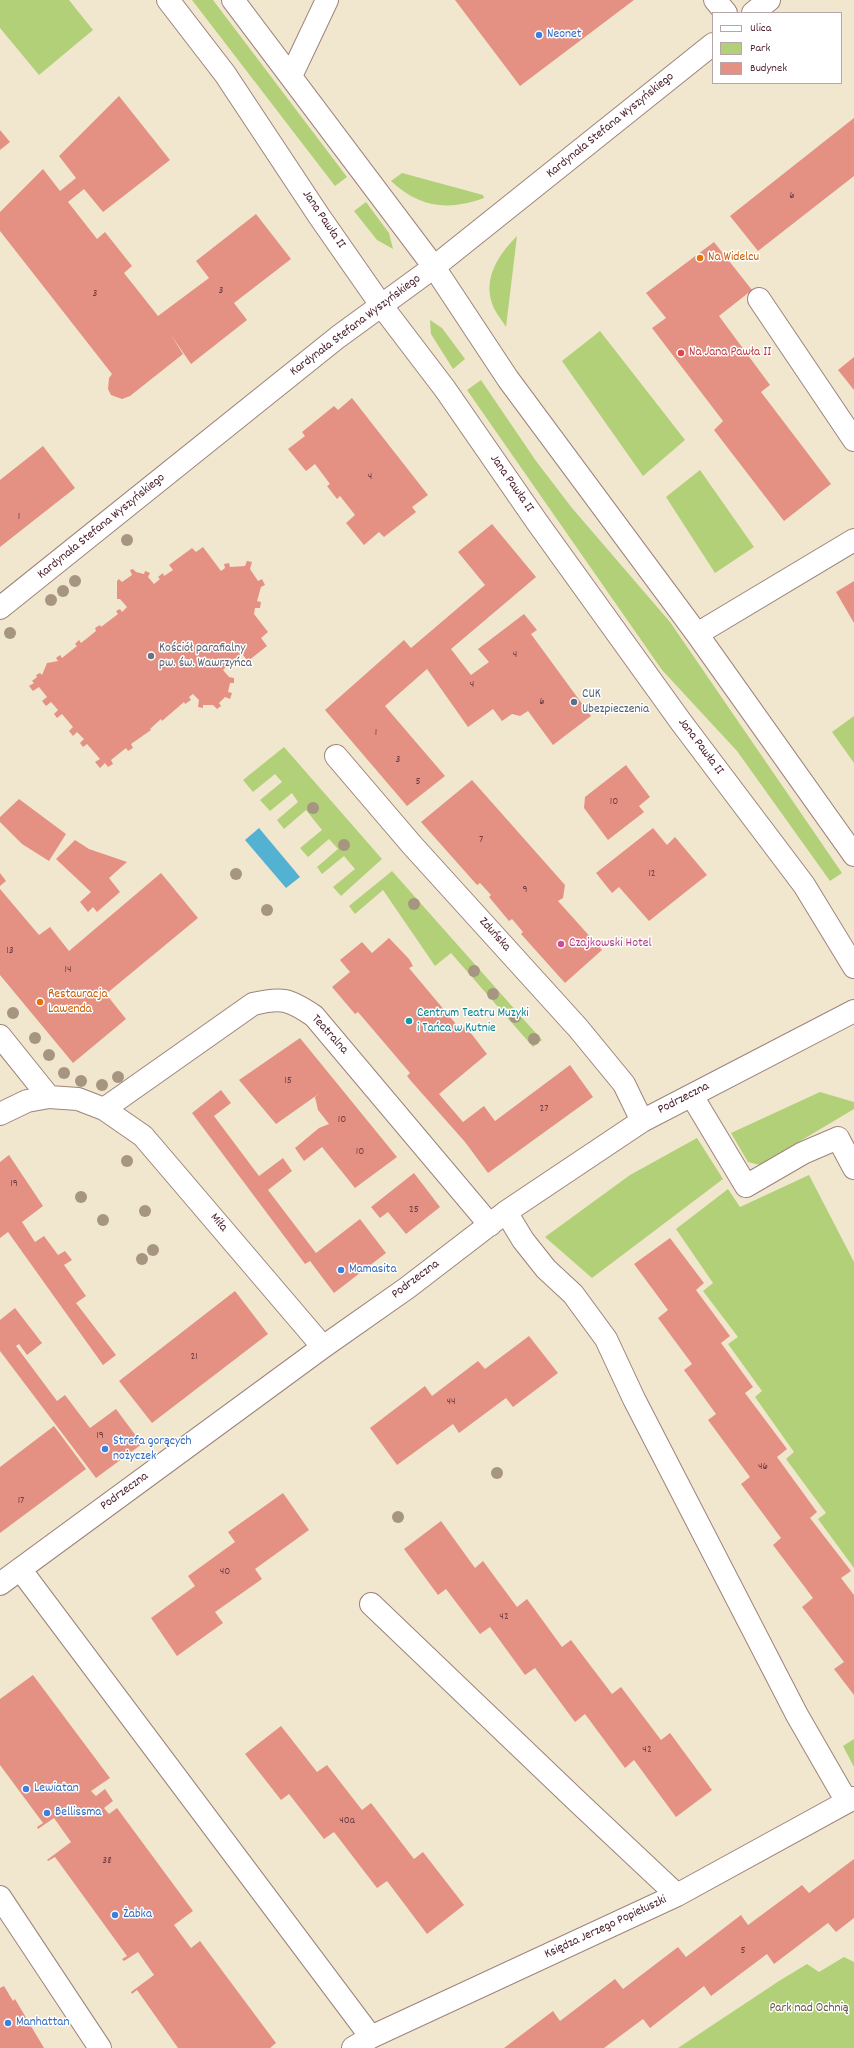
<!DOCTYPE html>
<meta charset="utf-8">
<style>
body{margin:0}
#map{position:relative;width:854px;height:2048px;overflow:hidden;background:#f1e7ce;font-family:Dekko,sans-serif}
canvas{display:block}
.legend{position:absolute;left:712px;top:12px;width:130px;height:72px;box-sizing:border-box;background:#fff;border:1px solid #b7a5aa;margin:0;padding:5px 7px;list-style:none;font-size:12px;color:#4a1f2b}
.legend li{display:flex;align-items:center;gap:8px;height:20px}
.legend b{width:20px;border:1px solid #b7a5aa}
</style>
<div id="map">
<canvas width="854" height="2048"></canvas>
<ul class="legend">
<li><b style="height:5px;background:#fff"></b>Ulica</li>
<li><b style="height:11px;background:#b1d078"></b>Park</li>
<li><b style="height:11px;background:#e49184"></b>Budynek</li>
</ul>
</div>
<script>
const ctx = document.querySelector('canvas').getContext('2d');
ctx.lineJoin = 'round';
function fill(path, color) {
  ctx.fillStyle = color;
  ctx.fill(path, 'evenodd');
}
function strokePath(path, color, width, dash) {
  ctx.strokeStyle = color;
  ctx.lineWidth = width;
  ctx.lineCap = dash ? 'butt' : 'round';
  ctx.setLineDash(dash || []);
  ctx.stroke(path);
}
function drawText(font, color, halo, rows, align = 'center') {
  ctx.font = font + ' Dekko,sans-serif';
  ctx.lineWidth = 3;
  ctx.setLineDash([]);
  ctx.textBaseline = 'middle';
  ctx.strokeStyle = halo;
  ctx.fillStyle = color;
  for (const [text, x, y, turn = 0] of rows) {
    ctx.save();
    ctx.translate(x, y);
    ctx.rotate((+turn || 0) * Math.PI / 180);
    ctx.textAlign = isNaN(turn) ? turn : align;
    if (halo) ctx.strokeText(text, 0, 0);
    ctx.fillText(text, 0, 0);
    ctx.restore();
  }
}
fill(new Path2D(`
 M 0,0 L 69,0 L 93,30 L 39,75 L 0,28 Z
 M 192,0 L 213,0 L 347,177 L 335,186 Z
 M 402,173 L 483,195 L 484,198 C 448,211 420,208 391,181 Z
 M 366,202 L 389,233 L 393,249 L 377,240 L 354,211 Z
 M 517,236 L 506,327 C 502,320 494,311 492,303 C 483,277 500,253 517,236 Z
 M 430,320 L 442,328 L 465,359 L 453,369 L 431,334 Z
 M 600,331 L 685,440 L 643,476 L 562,361 Z
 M 481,380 L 536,461 L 572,508 L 670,622 L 842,873 L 830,881 L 737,751 L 662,670 L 467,390 Z
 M 700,470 L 754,547 L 715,573 L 666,497 Z
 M 854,716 L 854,763 L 832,732 Z
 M 284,747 L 382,859 L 341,896 L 333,887 L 355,869 L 344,856 L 322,874 L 317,867 L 338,849 L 329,839 L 308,857 L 300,848 L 322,830 L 306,810 L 284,829 L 277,820 L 298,802 L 292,793 L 270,811 L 260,800 L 282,782 L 275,774 L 253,792 L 243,780 Z
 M 392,871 L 542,1040 L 533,1047 L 451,953 L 435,966 L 383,890 L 355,914 L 349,906 Z
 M 820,1092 L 854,1102 L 854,1109 L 760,1165 L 748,1162 L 731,1133 Z
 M 697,1138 L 723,1179 L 592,1278 L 545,1237 L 630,1175 Z
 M 809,1175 L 854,1262 L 854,1568 L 818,1519 L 826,1513 L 786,1459 L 794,1452 L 755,1397 L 762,1391 L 728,1344 L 738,1337 L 703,1291 L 713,1283 L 676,1229 L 728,1189 L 740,1207 Z
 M 854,1739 L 854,1767 L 843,1746 Z
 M 844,1957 L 854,1962 L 854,2048 L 678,2048 L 779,1981 L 807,1964 L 819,1972 Z`), '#b1d078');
fill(new Path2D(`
 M 259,828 L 300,877 L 286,888 L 245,840 Z`), '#53b1d1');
fill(new Path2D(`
 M 455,0 L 634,0 L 520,86 Z
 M 119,96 L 170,160 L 103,212 L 84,189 L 68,202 L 97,239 L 105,232 L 132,266 L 124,273 L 158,316 L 209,278 L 196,261 L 256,214 L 291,259 L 234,303 L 247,320 L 191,364 L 171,335 L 183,354 L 130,396 L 122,399 L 111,395 L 108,389 L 109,378 L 112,374 L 0,231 L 0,212 L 43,169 L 60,191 L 76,178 L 59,156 Z
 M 854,118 L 854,176 L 758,251 L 730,216 Z
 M 0,130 L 10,142 L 0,150 Z
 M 714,242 L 752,290 L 719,316 L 770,385 L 761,392 L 831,484 L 784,521 L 714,430 L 723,421 L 652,328 L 666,318 L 646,293 Z
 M 854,357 L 854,390 L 838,370 Z
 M 352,398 L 428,495 L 412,507 L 416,512 L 384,537 L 379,532 L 364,545 L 346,523 L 355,515 L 340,496 L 337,499 L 327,486 L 330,484 L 315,464 L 306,471 L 288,449 L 305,436 L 302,432 L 334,406 L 338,410 Z
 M 43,446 L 75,488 L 0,547 L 0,480 Z
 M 492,524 L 536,577 L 451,649 L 471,675 L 489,662 L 478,649 L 524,614 L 537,630 L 531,634 L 591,716 L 553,745 L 528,711 L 520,716 L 512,714 L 502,721 L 493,709 L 468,727 L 427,669 L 385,706 L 445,776 L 407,806 L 325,710 L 404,640 L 411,648 L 485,585 L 458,552 Z
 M 203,547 L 221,571 L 225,568 L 224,564 L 229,563 L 230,567 L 245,566 L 247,561 L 252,562 L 250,569 L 258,581 L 262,579 L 265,585 L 261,587 L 257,601 L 261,602 L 260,608 L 255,608 L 254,614 L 268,632 L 261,638 L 267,646 L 248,661 L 242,654 L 232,662 L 233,664 L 229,668 L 227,666 L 223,670 L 229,677 L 234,678 L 234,683 L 230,683 L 228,692 L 232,693 L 230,699 L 225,697 L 219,703 L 221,706 L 217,709 L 213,705 L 203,705 L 203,708 L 198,707 L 199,700 L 193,694 L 189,697 L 191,700 L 185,704 L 184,702 L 162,721 L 161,719 L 150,729 L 151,730 L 131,744 L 133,748 L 128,751 L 126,748 L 111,760 L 113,764 L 108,767 L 105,763 L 100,768 L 95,762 L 100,759 L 87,744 L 83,747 L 80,743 L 84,739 L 77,732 L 73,736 L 69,731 L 73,727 L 62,714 L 57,718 L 54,714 L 58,710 L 51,702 L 46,706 L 42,701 L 47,697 L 39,687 L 33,691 L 29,686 L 34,683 L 32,681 L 37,677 L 36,675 L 40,673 L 42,675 L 47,663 L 58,661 L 56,658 L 60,655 L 62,658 L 77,646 L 75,644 L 79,640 L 81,643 L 96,631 L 95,628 L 100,625 L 101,627 L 118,614 L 116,611 L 120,609 L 122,612 L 127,607 L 120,599 L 117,599 L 117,581 L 119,579 L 122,582 L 132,575 L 130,570 L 133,569 L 136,572 L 144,574 L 145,571 L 150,573 L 148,577 L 154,584 L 160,579 L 158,577 L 163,573 L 164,576 L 173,570 L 169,565 L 192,548 L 196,552 Z
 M 854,581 L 854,623 L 836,592 Z
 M 626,765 L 650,797 L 639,806 L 644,812 L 608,840 L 584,808 L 585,797 Z
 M 472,780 L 565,885 L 563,898 L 558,901 L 602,950 L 565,983 L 521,934 L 523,932 L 512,919 L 509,921 L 489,897 L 491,895 L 480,883 L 477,885 L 421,822 Z
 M 19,799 L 66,834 L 49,861 L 22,844 L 0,822 L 0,817 Z
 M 653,828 L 667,845 L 675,837 L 707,875 L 649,921 L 619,887 L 612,893 L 596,873 Z
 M 75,840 L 89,849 L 127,862 L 109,878 L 120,892 L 97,912 L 93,907 L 88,912 L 80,902 L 91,892 L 56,859 Z
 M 0,873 L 6,881 L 0,886 Z
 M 161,873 L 198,918 L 106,994 L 126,1019 L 73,1063 L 0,975 L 0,889 L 39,935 L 50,927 L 69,951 Z
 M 389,938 L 409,959 L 413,966 L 409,968 L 461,1030 L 464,1027 L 470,1032 L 487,1054 L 439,1094 L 463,1122 L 484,1106 L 495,1121 L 570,1065 L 593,1097 L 488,1173 L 465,1142 L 411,1081 L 407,1076 L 410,1073 L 358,1012 L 355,1014 L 332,987 L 350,972 L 340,960 L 362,942 L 372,953 Z
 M 300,1038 L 397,1157 L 355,1188 L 322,1147 L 304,1161 L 295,1148 L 319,1128 L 329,1124 L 318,1110 L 315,1097 L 320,1093 L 276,1124 L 239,1080 Z
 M 221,1090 L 231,1103 L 214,1116 L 259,1176 L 283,1158 L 292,1171 L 268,1190 L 316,1253 L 360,1219 L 386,1253 L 334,1293 L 310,1261 L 305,1264 L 192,1113 Z
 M 9,1155 L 43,1206 L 22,1222 L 35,1242 L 44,1236 L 58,1255 L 65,1251 L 72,1260 L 64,1265 L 86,1296 L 76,1303 L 116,1355 L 103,1365 L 8,1232 L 0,1238 L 0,1162 Z
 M 414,1173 L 440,1207 L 406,1234 L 388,1212 L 380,1218 L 371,1207 Z
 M 670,1238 L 704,1283 L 696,1290 L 730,1336 L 721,1343 L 753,1387 L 745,1393 L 787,1449 L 777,1457 L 817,1512 L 810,1518 L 851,1571 L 841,1578 L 854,1595 L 854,1695 L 834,1669 L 844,1662 L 802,1607 L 813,1598 L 773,1545 L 781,1538 L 741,1484 L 750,1477 L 708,1420 L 716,1414 L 684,1370 L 692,1364 L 658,1318 L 668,1310 L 634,1264 Z
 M 235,1291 L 268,1334 L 152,1423 L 119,1381 Z
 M 15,1308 L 42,1343 L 27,1355 L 19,1344 L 16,1346 L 57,1401 L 65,1395 L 90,1428 L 116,1409 L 142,1444 L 96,1478 L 0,1351 L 0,1320 Z
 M 529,1336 L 558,1373 L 513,1407 L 506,1398 L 459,1433 L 453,1424 L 397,1465 L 370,1428 L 425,1386 L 432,1396 L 478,1361 L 485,1369 Z
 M 54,1426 L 86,1469 L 0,1533 L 0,1467 Z
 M 283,1493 L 309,1530 L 255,1569 L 262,1579 L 215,1612 L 223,1623 L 177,1656 L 151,1618 L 195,1586 L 188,1576 L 235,1542 L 228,1532 Z
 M 441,1521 L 475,1568 L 483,1561 L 517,1607 L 527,1599 L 562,1647 L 571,1640 L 612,1694 L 621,1687 L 661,1740 L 670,1733 L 712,1790 L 676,1817 L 634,1760 L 625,1768 L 585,1714 L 575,1722 L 535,1668 L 525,1675 L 490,1627 L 480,1634 L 446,1589 L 438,1595 L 404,1549 Z
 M 33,1675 L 110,1778 L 91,1791 L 96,1796 L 105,1789 L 113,1801 L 104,1808 L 109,1814 L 117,1808 L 193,1911 L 174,1925 L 191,1948 L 200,1941 L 276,2043 L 270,2048 L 178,2048 L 137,1990 L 132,1994 L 131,1992 L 154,1975 L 138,1952 L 124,1961 L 122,1959 L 127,1956 L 55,1857 L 48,1861 L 47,1860 L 71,1842 L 54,1818 L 38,1829 L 37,1827 L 43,1823 L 0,1765 L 0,1699 Z
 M 281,1726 L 317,1772 L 327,1765 L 362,1810 L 371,1803 L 414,1859 L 423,1852 L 464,1905 L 427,1934 L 387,1881 L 377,1888 L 334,1832 L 324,1839 L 289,1794 L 281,1800 L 245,1754 Z
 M 854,1859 L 854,1918 L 836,1932 L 828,1923 L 774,1964 L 767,1954 L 711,1996 L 704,1986 L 650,2028 L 643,2019 L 604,2048 L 504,2048 L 553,2011 L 560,2021 L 615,1979 L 623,1989 L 678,1947 L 686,1957 L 741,1915 L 748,1925 L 802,1885 L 809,1893 Z
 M 4,1986 L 13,2001 L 15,1999 L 44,2048 L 0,2048 L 0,1988 Z`), '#e49184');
const minor = new Path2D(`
 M 168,0 L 225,74 L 319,216 L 381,305 L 445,389 L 537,522 L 681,722 L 804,885 L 854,967
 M 233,0 L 434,267 L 508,379 L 697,634 L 854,855
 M 715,0 L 726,13
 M 753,13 L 769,0
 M 291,76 L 327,0
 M 759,299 L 854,440
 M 0,608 L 338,337 L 434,267 L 713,44
 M 697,634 L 854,540
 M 336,756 L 412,845 L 578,1028 L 624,1084 L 642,1121
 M 0,1036 L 49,1097
 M 692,1096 L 746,1186 L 803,1153 L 838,1138 L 854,1168
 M 104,1109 L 253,1004 C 282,997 289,999 314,1016 L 490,1225
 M 0,1114 L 27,1101 L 49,1097 L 78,1099 L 104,1109 L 143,1136 L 323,1347
 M 506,1212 L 523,1240 L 546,1269 L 573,1294 L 606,1339 L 634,1399 L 797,1715 L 847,1802
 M 20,1569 L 371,2037
 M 0,1584 L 323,1347 L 407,1288 L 506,1212 L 642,1121 L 854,1011
 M 371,1604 L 578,1802 L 677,1895
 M 0,1897 L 100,2048
 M 353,2048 L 371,2037 L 677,1895 L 854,1798`);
strokePath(minor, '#9e837c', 24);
strokePath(minor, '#fff', 22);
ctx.fillStyle = '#a69681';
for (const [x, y] of [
 [127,540],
 [75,581],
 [63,591],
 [51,600],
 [10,633],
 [313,808],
 [344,845],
 [236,874],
 [414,904],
 [267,910],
 [474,971],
 [493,994],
 [13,1013],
 [515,1017],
 [35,1038],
 [534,1039],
 [49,1055],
 [64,1073],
 [118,1077],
 [81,1081],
 [102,1085],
 [127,1161],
 [81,1197],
 [145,1211],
 [103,1220],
 [153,1250],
 [142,1259],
 [497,1473],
 [398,1517]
]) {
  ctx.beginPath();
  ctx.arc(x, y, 6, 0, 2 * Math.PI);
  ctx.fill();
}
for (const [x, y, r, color] of [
 [539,35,4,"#3f7fe0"],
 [700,258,4,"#e8710a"],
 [681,353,4,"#e0444e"],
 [151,656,4,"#6b7280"],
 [574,702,4,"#5c6f8a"],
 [561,944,4,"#d1479c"],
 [40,1002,4,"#e8710a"],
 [409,1021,4,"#0f9aa8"],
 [341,1270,4,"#3f7fe0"],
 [105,1449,4,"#3f7fe0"],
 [26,1789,4,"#3f7fe0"],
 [47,1813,4,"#3f7fe0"],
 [115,1915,4,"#3f7fe0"],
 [8,2023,4,"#3f7fe0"]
]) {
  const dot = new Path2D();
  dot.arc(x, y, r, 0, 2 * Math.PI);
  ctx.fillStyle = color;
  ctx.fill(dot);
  strokePath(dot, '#fff', 1.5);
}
drawText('11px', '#703c41', null, [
 ["6",792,196],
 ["3",221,291],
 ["3",95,294],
 ["4",370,477],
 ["1",19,517],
 ["4",515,655],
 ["4",472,685],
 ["6",542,702],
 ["1",376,733],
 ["3",398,760],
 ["5",418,782],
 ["10",614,802],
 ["7",481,840],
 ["12",652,874],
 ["9",525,890],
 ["13",10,951],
 ["14",68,970],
 ["15",288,1081],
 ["27",544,1109],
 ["10",342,1120],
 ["10",360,1152],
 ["19",14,1184],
 ["25",414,1210],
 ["21",194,1357],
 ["44",451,1402],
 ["19",100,1436],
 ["46",763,1467],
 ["17",21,1501],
 ["40",225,1572],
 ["42",504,1617],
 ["42",647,1750],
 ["40a",347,1821],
 ["38",107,1861],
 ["5",743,1951]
]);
drawText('13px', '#366cbe', '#fff', [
 ["Neonet",547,35],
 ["Mamasita",349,1270],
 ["Strefa gorących",113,1442],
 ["nożyczek",113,1457],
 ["Lewiatan",34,1789],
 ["Bellissma",55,1813],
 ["Żabka",123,1915],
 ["Manhattan",16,2023]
], 'left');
drawText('13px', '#4a1f2b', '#fff', [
 ["Kardynała Stefana Wyszyńskiego",611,126,-39],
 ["Jana Pawła II",323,220,56],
 ["Kardynała Stefana Wyszyńskiego",356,326,-37],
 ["Jana Pawła II",511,484,55],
 ["Kardynała Stefana Wyszyńskiego",102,527,-39],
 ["Jana Pawła II",700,747,53],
 ["Zduńska",494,935,48],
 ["Teatralna",329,1035,48],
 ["Podrzeczna",684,1099,-27],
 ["Miła",218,1223,50],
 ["Podrzeczna",416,1280,-37],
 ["Podrzeczna",125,1492,-36],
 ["Księdza Jerzego Popiełuszki",606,1928,-25]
]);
drawText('13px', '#c56008', '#fff', [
 ["Na Widelcu",708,258],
 ["Restauracja",48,995],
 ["Lawenda",48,1010]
], 'left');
drawText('13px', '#be3a42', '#fff', [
 ["Na Jana Pawła II",689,353]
], 'left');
drawText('13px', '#5b616d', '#fff', [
 ["Kościół parafialny",159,649],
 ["pw. św. Wawrzyńca",159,664]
], 'left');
drawText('13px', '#4e5e75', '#fff', [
 ["CUK",582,695],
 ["Ubezpieczenia",582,710]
], 'left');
drawText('13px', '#b23c85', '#fff', [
 ["Czajkowski Hotel",569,944]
], 'left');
drawText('13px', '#0d838f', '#fff', [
 ["Centrum Teatru Muzyki",417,1014],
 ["i Tańca w Kutnie",417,1029]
], 'left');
drawText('13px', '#695442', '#fff', [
 ["Park nad Ochnią",809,2009]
]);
</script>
